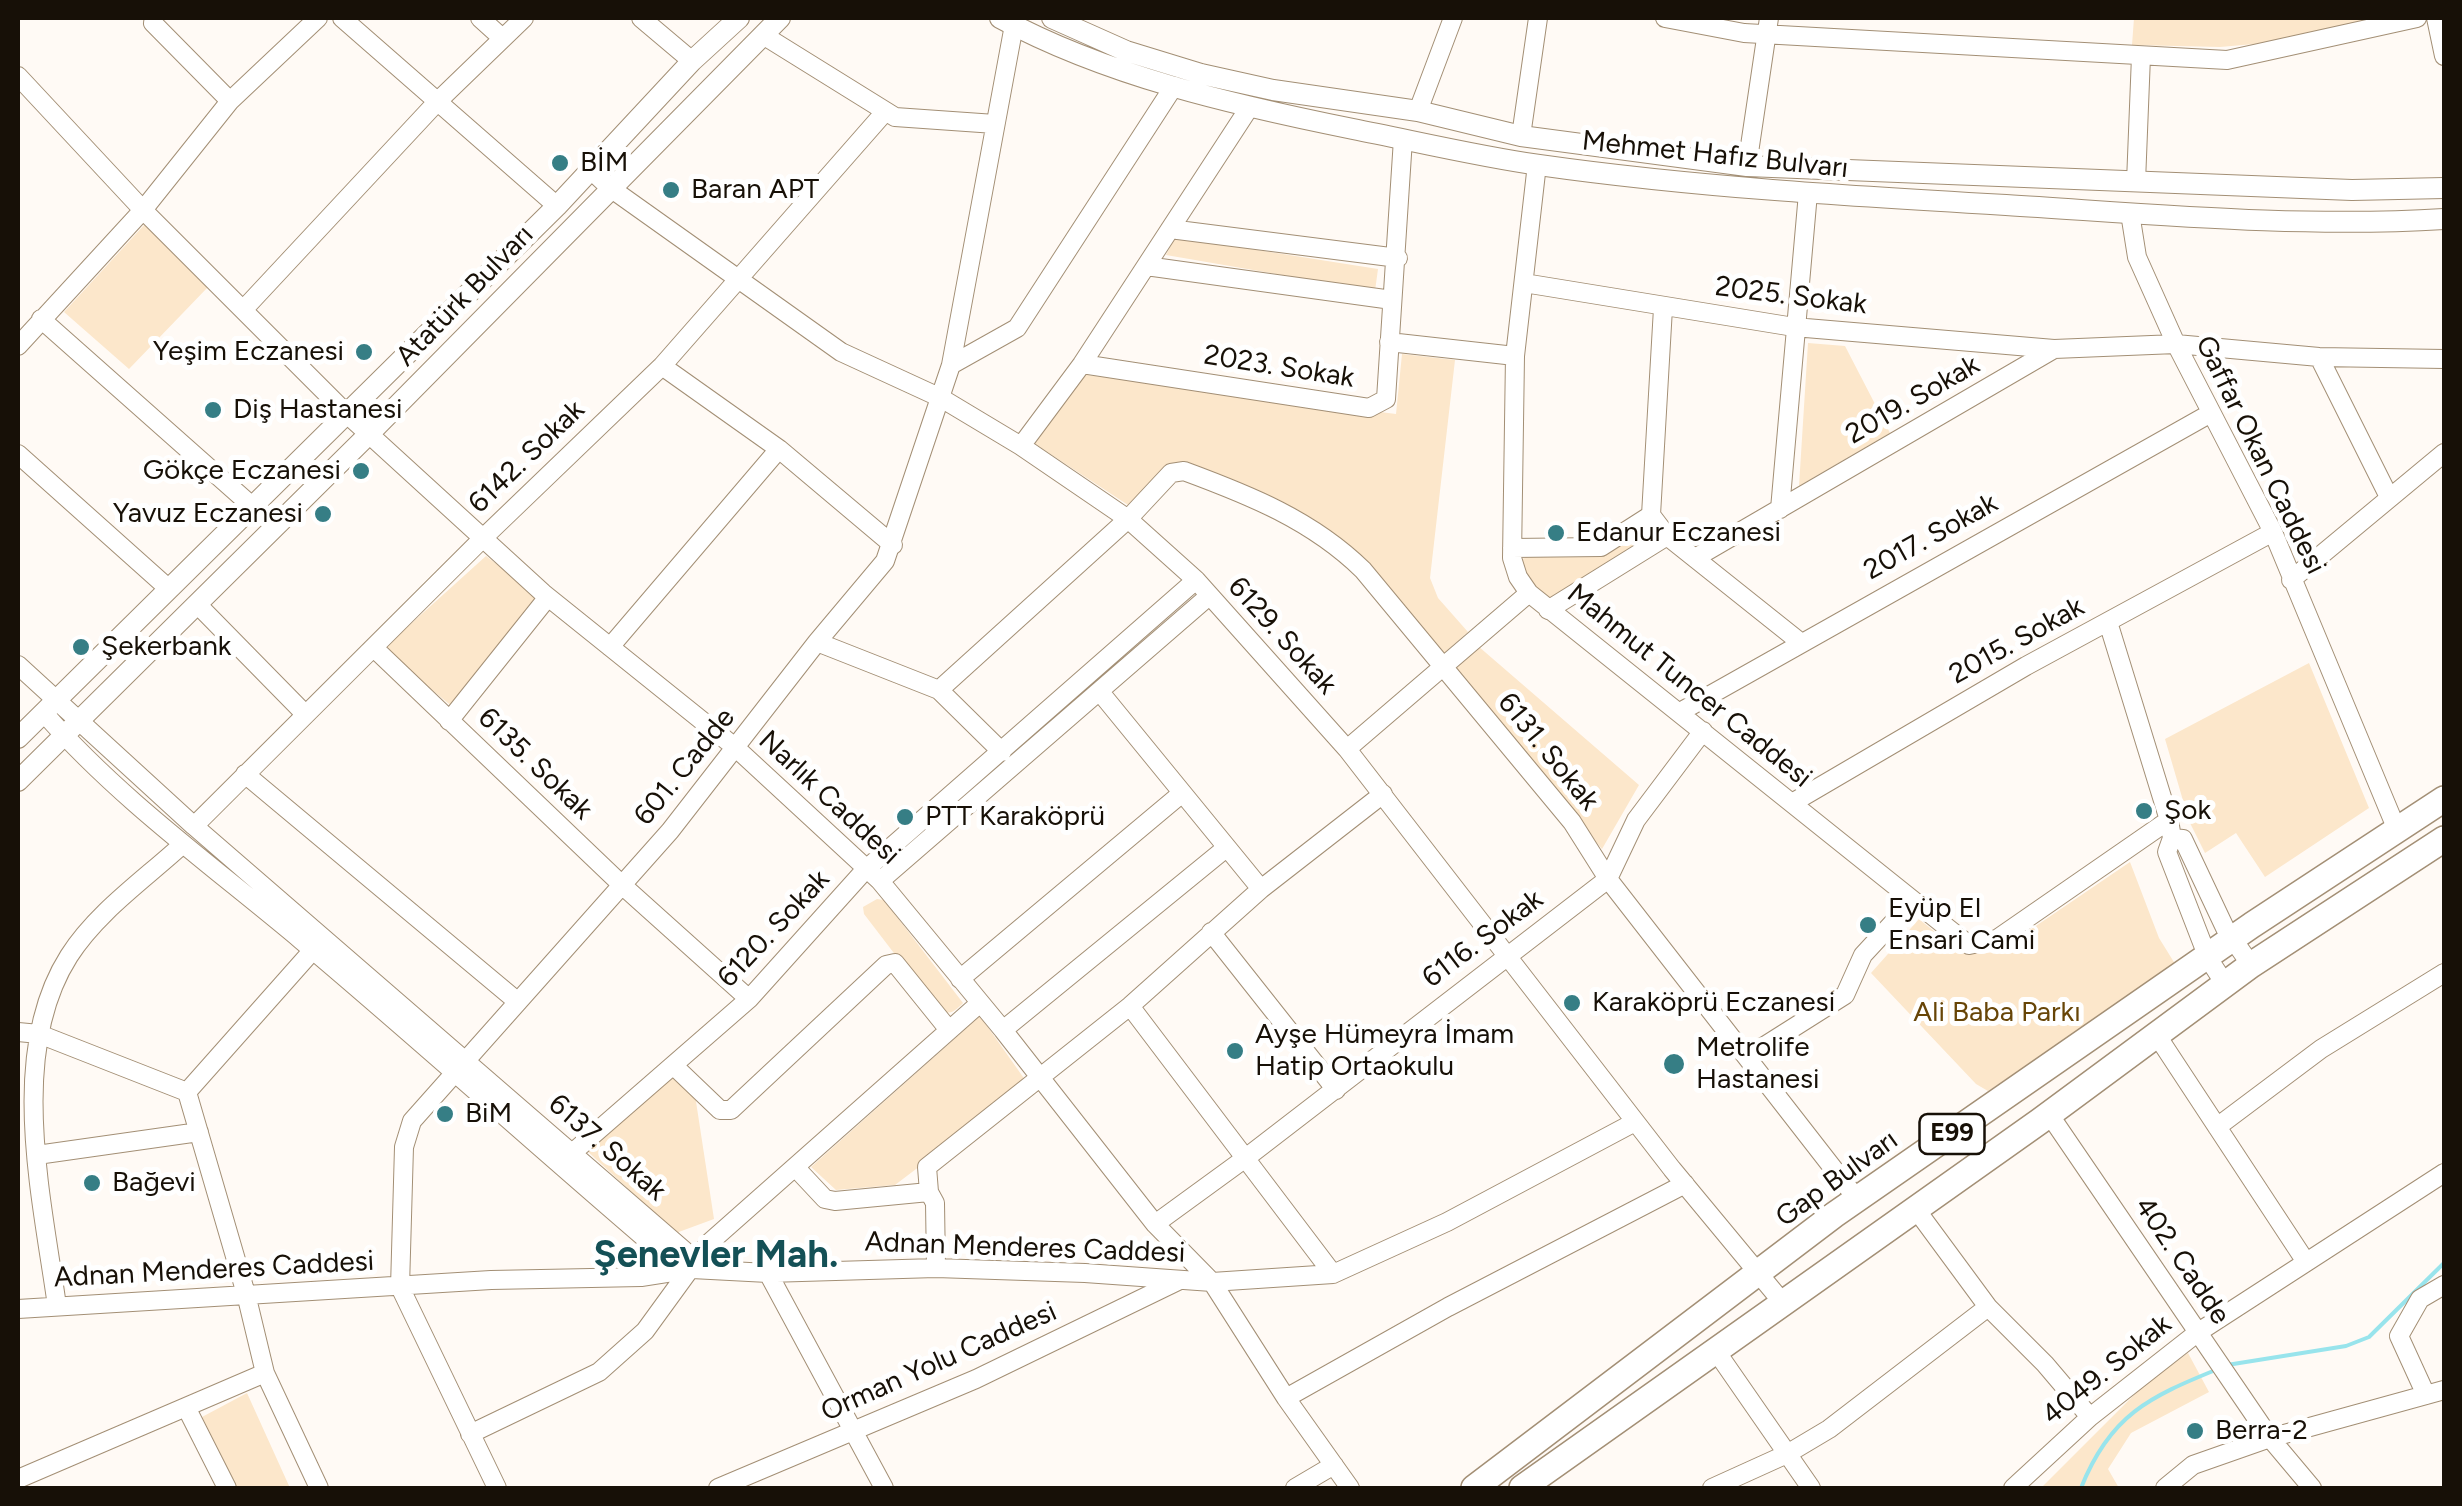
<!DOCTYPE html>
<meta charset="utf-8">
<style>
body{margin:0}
#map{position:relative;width:2462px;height:1506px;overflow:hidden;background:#fffaf5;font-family:Figtree,sans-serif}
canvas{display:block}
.frame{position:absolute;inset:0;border:20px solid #171007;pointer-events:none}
</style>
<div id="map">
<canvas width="2462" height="1506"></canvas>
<div class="frame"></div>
</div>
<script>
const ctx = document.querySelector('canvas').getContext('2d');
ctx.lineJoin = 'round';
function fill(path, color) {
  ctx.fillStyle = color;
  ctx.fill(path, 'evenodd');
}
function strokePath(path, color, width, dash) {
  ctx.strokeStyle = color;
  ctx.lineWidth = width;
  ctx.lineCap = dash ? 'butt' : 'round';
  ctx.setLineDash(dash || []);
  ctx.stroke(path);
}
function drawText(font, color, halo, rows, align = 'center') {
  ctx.font = font + ' Figtree,sans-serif';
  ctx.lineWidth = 10;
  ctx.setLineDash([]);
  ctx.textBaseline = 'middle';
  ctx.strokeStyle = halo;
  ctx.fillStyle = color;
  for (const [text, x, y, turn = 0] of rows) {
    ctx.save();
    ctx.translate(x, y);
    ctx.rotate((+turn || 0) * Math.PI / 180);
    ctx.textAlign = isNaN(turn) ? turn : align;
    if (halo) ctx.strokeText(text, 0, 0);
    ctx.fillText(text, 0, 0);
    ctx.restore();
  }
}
fill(new Path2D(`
 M 2134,18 L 2369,18 L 2369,19 L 2266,43 L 2220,47 L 2132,45 Z
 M 145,224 L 208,287 L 129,369 L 64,312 Z
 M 1175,237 L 1378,269 L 1375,291 L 1166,255 Z
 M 1808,343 L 1845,346 L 1890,433 L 1799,486 Z
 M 1402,354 L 1455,360 L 1430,578 L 1438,598 L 1468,632 L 1442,655 L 1342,544 L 1170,465 L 1128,505 L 1035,444 L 1080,374 L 1396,414 Z
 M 1638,536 L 1643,543 L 1547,600 L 1523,575 L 1521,560 L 1529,555 L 1602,555 Z
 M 486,556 L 541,598 L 455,709 L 383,649 Z
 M 1478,646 L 1639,785 L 1602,849 L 1452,669 Z
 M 2309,663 L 2369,808 L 2265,877 L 2236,833 L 2205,853 L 2189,821 L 2165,739 Z
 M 2130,862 L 2159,938 L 2177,967 L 1988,1091 L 1976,1084 L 1871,973 L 1919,919 C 1944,939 1965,960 1999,951 Z
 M 877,899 L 884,900 L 963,1003 C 953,1013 949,1016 936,1008 L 864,914 L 863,907 Z
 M 980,1016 L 1028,1084 L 895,1185 L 836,1190 L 811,1167 Z
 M 677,1073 L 695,1095 L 714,1219 L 676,1233 L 585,1149 Z
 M 2188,1353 L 2209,1392 L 2131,1433 L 2108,1469 L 2119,1488 L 2041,1488 L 2145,1384 Z
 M 247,1393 L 290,1488 L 236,1488 L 202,1417 Z`), '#fce7cb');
strokePath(new Path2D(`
 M 2227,1365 L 2346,1346 L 2369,1337 L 2444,1263
 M 2081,1488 C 2110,1415 2149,1397 2218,1369`), '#98e4ec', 4);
const minor = new Path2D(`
 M 154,18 L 153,23 L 230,101
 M 342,18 L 557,206
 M 480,18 L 501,37
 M 641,18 L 692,61
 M 1665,18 L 1744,33 L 2227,60 L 2417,18
 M 2436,18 L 2444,56
 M 763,35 L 895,117 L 995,124
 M 18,76 L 143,210 L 347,414 L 543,593 L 736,748 L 880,881 L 1003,1030 L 1155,1224 L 1212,1282 L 1286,1398 L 1350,1488
 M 1418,111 L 1453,18
 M 1521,136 L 1538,18
 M 1537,164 L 1515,356 L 1512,558 L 1518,577 L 1529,593 L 1969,945 L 1997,939 L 2169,820
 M 1747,166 L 1769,18
 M 592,171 L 609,187 L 841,352 L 941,398 L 1021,446 L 1128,519 L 1196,580 L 1347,749 L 1672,1169 L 1783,1303
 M 2136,182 L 2141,56
 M 2130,213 L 2137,257 L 2176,344 L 2273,532 L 2397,830
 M 1170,229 L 1398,258
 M 1146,266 L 1392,300
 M 1524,283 L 1794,327 L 2054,349
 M 1663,308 L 1651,515 L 1667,536 L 1800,642
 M 243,310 L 437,102 L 524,18
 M 41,319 L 253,507
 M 1389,342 L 1515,356
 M 18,346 L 143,210 L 230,101 L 318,18
 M 2319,357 L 2389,497
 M 1082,364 L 1369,408 L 1386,399 L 1403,139
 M 951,365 L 1017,328 L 1174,86
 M 662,366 L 779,449 L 893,545
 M 1021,446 L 1082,364 L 1249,108
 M 18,454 L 169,589
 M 1780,509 L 1808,193
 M 1512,548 L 1601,547 L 1651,515
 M 1695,558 L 2054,349 L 2176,344 L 2319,357 L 2444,359
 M 2291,580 L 2444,453
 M 197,604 L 305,714
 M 1548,610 L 1667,536
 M 2108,622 L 2169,820 L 2172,838 L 2183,839 L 2225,928 L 2251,965
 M 817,642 L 939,690 L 1002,752
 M 610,647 L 779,449
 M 374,648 L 622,885 L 749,999
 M 18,665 L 194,826 L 686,1252 L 692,1269 L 675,1264 C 549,1157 427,1046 301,940 C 214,867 119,799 44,713
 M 939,690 L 1128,519 L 1171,473 L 1184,471 C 1249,495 1312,520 1363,570 L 1572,822 L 1608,879 L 1857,1199
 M 1100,692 L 1261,889
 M 1680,712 L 2211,413
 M 449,721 L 548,597
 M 1347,749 L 1529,593
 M 245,774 L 518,1002
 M 1792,803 L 2026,666 L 2273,532
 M 194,826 L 483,538 L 662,366 L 884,113
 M 2172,838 L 2167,852 L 2208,958 L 2225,984
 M 880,881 L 1209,596
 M 1211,932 L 1336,1090
 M 960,979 L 1181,794
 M 1130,1006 L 1333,1274
 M 1003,1030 L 1226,848
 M 18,1032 L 39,1034 L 187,1092
 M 2156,1034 L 2306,1262
 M 1747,1057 L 1845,995 L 1863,955 L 1913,901
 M 674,1066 L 720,1110 L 731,1110 L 886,965 L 895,963 L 949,1030
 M 187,1092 L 246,1294 L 265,1373 L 319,1488
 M 187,1092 L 313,950
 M 2049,1114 L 2270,1438 L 2312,1488
 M 2217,1127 L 2321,1049 L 2444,973
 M 571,1154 L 749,999 L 865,870 L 1196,580
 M 37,1155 L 199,1132
 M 795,1167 L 825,1199 L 835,1201 L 929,1192 L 935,1203 L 936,1268
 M 929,1192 L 927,1167 L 1130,1006 L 1261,889 L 1383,794
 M 1915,1208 L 1988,1307 L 2045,1364 L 2090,1417
 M 1155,1224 L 1247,1157 L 1608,879 L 1636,820 L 1703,731
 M 768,1273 L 884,1488
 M 57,1306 C 42,1198 7,1053 69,956 C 97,912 145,879 183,844
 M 18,1309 L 491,1280 L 641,1277 L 692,1269 L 768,1273 L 936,1268 L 1085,1273 L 1212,1282 L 1333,1274 L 1447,1222 L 1635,1122
 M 1716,1351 L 1811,1488
 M 2426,1395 L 2399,1336 L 2420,1299 L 2444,1285
 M 1286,1398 L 1448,1307 L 1685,1184
 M 187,1409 L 227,1488
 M 470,1434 L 599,1372 L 645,1331 L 709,1243 L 980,1003
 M 18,1479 L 265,1373
 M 497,1488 L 400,1287 L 404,1147 L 412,1121 L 670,831 L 817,642 L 885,561 L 951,365 L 1014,25
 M 718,1488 L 976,1379 L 1180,1280
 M 1295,1488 L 1334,1465
 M 1712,1488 L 1787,1454 L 1829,1429 L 1988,1307
 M 2013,1488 L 2090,1417 L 2197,1333 L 2444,1173
 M 2165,1488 L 2193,1465 L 2270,1438 L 2444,1390`);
const major = new Path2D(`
 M 1000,18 C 1107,76 1234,105 1353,129 C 1414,141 1476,156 1539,165 C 1694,187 1850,196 2006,205 C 2152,214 2299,228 2444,219
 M 1052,18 L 1126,51 L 1201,74 L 1273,90 L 1418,111 L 1521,136 L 1747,166 L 2352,190 L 2444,188
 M 18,738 L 557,206 L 692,61 L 739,18
 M 18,781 L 369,434 L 780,18`);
const highway = new Path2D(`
 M 1474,1488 L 1834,1215 L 2252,925 L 2444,799
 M 1522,1488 L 2040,1121 L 2251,965 L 2444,839`);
strokePath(minor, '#a38f75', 20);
strokePath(major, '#a38f75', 22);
strokePath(highway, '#a38f75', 28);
strokePath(minor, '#fff', 18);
strokePath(major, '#fff', 20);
strokePath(highway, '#fff', 25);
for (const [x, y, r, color] of [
 [560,163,10,"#367e85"],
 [671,190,10,"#367e85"],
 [364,352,10,"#367e85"],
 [213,410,10,"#367e85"],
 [361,471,10,"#367e85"],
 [323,514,10,"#367e85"],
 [1556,533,10,"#367e85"],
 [81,647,10,"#367e85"],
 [2144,811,10,"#367e85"],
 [905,817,10,"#367e85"],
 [1868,925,10,"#367e85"],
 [1572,1003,10,"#367e85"],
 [1235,1051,10,"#367e85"],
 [1674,1064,12,"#367e85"],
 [445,1114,10,"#367e85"],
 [92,1183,10,"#367e85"],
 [2195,1431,10,"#367e85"]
]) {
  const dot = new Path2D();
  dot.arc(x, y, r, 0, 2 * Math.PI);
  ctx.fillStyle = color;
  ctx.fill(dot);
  strokePath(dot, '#fff', 4);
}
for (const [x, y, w] of [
 [1952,1134,65]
]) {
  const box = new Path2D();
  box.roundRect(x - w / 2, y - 20, w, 40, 8);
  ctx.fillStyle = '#fff';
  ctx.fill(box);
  strokePath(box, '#171007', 2.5);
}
drawText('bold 25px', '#171007', null, [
 ["E99",1952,1134]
]);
drawText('28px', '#171007', '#fff', [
 ["Mehmet Hafız Bulvarı",1715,155,6],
 ["Atatürk Bulvarı",465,296,-46],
 ["2025. Sokak",1791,296,7],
 ["2023. Sokak",1279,367,9],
 ["2019. Sokak",1913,400,-30],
 ["Gaffar Okan Caddesi",2260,455,64],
 ["6142. Sokak",527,457,-44],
 ["2017. Sokak",1931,537,-29],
 ["6129. Sokak",1282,636,48],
 ["2015. Sokak",2017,641,-29],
 ["Mahmut Tuncer Caddesi",1689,686,39],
 ["6131. Sokak",1548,752,51],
 ["6135. Sokak",535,764,44],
 ["601. Cadde",685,767,-51],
 ["Narlık Caddesi",829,798,43],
 ["6120. Sokak",774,929,-47],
 ["6116. Sokak",1483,939,-37],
 ["6137. Sokak",607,1148,41],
 ["Gap Bulvarı",1837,1179,-36],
 ["Adnan Menderes Caddesi",1025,1248,2],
 ["402. Cadde",2182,1261,56],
 ["Adnan Menderes Caddesi",214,1270,-3],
 ["Orman Yolu Caddesi",939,1362,-24],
 ["4049. Sokak",2107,1370,-39]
]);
drawText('28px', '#171007', '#fff', [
 ["BİM",580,163],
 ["Baran APT",691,190],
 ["Yeşim Eczanesi",344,352,"right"],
 ["Diş Hastanesi",233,410],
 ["Gökçe Eczanesi",341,471,"right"],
 ["Yavuz Eczanesi",303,514,"right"],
 ["Edanur Eczanesi",1576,533],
 ["Şekerbank",101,647],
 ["Şok",2164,811],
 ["PTT Karaköprü",925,817],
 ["Eyüp El",1888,909],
 ["Ensari Cami",1888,941],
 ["Karaköprü Eczanesi",1592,1003],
 ["Ayşe Hümeyra İmam",1255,1035],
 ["Hatip Ortaokulu",1255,1067],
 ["Metrolife",1696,1048],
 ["Hastanesi",1696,1080],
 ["BiM",465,1114],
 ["Bağevi",112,1183],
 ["Berra-2",2215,1431]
], 'left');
drawText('28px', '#674507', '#fff', [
 ["Ali Baba Parkı",1997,1013]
]);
drawText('bold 38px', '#145056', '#fff', [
 ["Şenevler Mah.",716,1256]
]);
</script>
